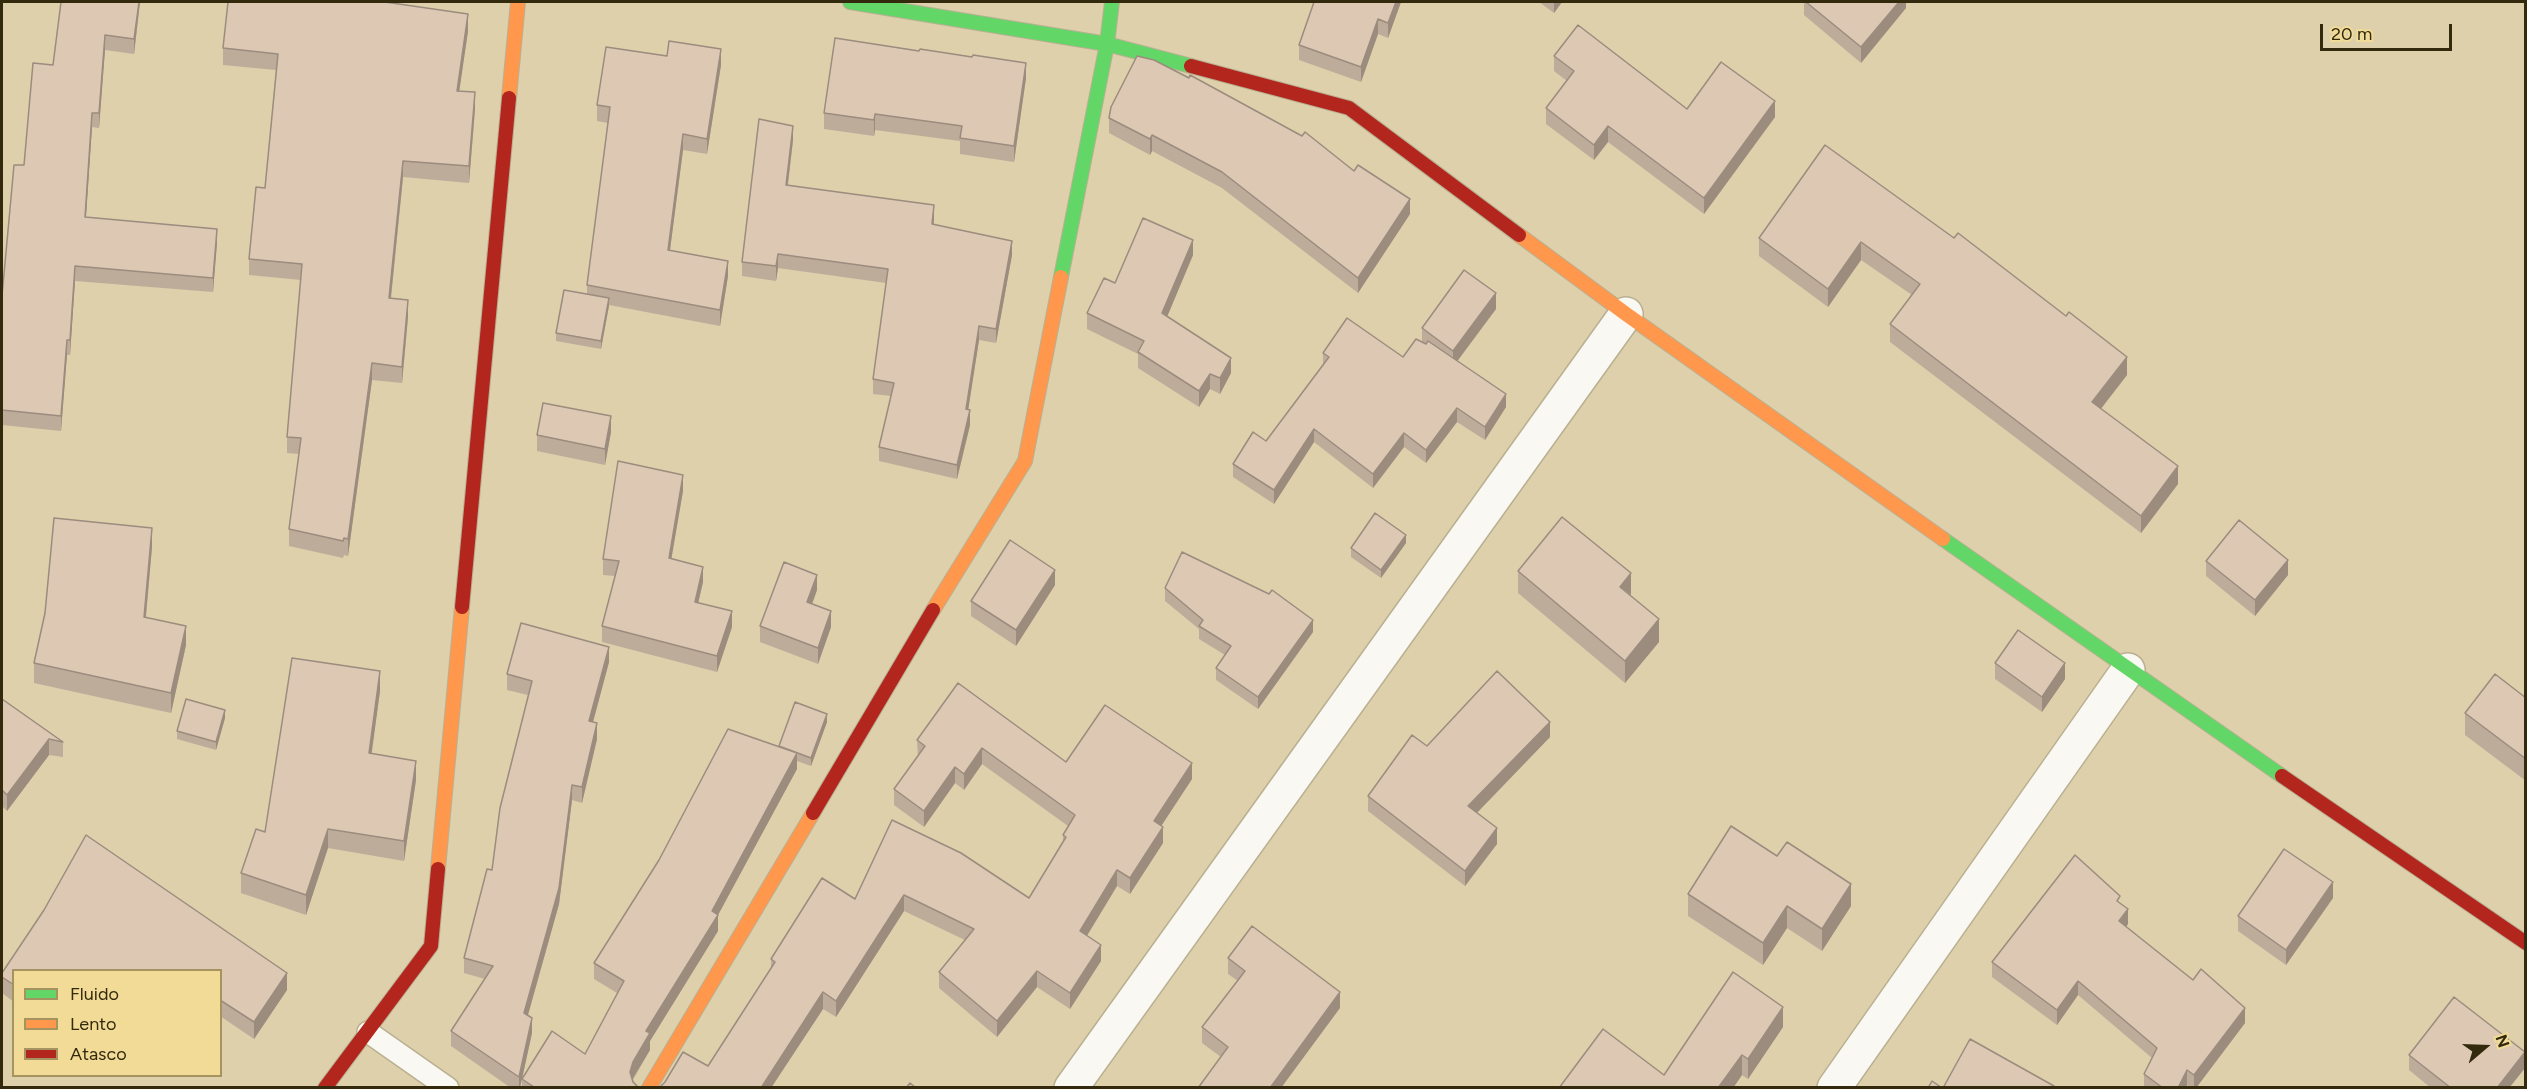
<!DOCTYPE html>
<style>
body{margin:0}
#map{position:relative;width:2527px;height:1089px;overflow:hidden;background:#ddd0ab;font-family:Figtree,sans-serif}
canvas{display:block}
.frame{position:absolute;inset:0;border:3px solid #332a0e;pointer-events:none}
.legend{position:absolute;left:12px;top:969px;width:210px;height:108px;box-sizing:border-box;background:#f1db97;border:2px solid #a59460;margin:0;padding:8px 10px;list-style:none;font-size:18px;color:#332a0e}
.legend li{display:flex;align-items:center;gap:12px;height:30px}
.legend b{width:30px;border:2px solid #a59460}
.north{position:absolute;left:2455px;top:1017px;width:60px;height:60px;-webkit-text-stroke:4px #f1db97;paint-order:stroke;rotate:71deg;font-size:16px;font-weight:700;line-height:24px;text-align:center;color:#332a0e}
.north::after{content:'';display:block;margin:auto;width:21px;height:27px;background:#332a0e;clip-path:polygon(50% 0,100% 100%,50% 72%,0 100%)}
.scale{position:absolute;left:2320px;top:24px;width:132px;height:27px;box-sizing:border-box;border:3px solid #332a0e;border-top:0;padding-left:8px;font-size:18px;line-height:21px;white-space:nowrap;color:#332a0e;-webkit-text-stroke:4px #f1db97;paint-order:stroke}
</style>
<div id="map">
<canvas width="2527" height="1089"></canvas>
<div class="frame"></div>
<ul class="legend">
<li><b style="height:8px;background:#63d668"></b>Fluido</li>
<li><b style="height:8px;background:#ff974d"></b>Lento</li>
<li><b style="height:8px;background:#b3261e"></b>Atasco</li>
</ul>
<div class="north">N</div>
<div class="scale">20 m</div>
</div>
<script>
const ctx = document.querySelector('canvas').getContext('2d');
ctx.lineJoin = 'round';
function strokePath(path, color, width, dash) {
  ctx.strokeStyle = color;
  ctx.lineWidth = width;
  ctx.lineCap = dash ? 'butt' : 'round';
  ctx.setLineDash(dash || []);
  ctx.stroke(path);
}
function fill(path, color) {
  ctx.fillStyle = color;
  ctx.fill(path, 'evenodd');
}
const lane = new Path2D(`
 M 368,1032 L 448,1088`);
const street = new Path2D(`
 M 1071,1088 L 1626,314
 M 1834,1088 L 2128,670`);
const fast = new Path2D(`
 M 850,2 L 1107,44 L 1191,66
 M 1061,277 L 1107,44 L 1112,2
 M 1943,539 L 2282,776`);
const slow = new Path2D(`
 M 509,98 L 518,2
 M 1519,235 L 1626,314 L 1943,539
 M 933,610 L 1025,461 L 1061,277
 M 438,869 L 462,607
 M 649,1088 L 813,813`);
const jam = new Path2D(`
 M 1191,66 L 1349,108 L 1519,235
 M 462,607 L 509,98
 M 2282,776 L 2526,943
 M 813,813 L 933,610
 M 325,1088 L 431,946 L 438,869`);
strokePath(lane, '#b9b092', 24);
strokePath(street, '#b9b092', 36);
strokePath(fast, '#b9b092', 16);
strokePath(slow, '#b9b092', 16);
strokePath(jam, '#b9b092', 16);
strokePath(lane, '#faf8f2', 21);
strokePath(street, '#faf8f2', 33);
strokePath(fast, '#63d668', 14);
strokePath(slow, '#ff974d', 14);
strokePath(jam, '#b3261e', 14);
fill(new Path2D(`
 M 61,2 L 140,2 L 134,54 L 105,50 L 99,128 L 92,127 L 86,217 L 217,243 L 213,292 L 75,281 L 70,355 L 67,355 L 61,431 L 2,425 L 2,296 L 53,65 Z
 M 1314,2 L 1401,2 L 1388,38 L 1378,34 L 1361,82 L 1299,60 L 1299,45 Z
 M 1539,2 L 1562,2 L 1554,13 Z
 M 1804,2 L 1906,2 L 1906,8 L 1861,63 L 1804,15 Z
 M 468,31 L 459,91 L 475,109 L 469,183 L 403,177 L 391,299 L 408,317 L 402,383 L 372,380 L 348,556 L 344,555 L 343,558 L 289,546 L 289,529 L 299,454 L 287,453 L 287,437 L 301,280 L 249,275 L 249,259 L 265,188 L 276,70 L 223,65 L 223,48 Z
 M 1554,56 L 1687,109 L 1775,117 L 1704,214 L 1608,142 L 1594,160 L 1546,124 L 1546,108 L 1567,81 L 1554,71 Z
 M 721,65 L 707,154 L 683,150 L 670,250 L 728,276 L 720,326 L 609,305 L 601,349 L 556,341 L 556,333 L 587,294 L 587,285 L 608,123 L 597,121 L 597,105 Z
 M 1026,78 L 1014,162 L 960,154 L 960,141 L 875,130 L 874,136 L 824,129 L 824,113 Z
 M 1109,118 L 1410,214 L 1358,293 L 1222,188 L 1152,151 L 1150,155 L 1109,133 Z
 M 793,140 L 788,185 L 934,220 L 934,224 L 1012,255 L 996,343 L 979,340 L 968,410 L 970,425 L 957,479 L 879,461 L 879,447 L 891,396 L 873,394 L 873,379 L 886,283 L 778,268 L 776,281 L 742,276 L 742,262 Z
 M 1825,145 L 2127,375 L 2101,409 L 2178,484 L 2141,533 L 1890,342 L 1890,324 L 1912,295 L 1861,260 L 1828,307 L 1759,256 L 1759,238 Z
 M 1193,255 L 1167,316 L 1231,373 L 1220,394 L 1210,389 L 1199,407 L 1138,368 L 1138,354 L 1087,329 L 1087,313 L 1115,283 Z
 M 1496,309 L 1457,360 L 1506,407 L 1485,440 L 1457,422 L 1426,463 L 1404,447 L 1373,488 L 1314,442 L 1274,504 L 1233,477 L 1233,464 L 1266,441 L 1323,364 L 1323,353 L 1403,357 L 1422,342 L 1422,328 Z
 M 611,432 L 605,465 L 537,451 L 537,435 Z
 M 683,491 L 671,558 L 703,582 L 698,603 L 732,627 L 717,672 L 602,642 L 602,626 L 615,576 L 603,575 L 603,559 Z
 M 1406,543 L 1381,578 L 1351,557 L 1351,548 Z
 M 152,547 L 146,617 L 186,645 L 171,713 L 34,683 L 34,663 Z
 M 2206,561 L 2288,575 L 2255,616 L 2206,576 Z
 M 1518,571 L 1630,596 L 1659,642 L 1625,683 L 1518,593 Z
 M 1055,585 L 1016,646 L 971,616 L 971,601 Z
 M 1165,588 L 1313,632 L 1258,709 L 1216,680 L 1216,668 L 1225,655 L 1199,639 L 1199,629 L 1165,601 Z
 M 817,590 L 812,604 L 831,627 L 818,664 L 760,642 L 760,626 Z
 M 609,662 L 593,722 L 597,739 L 582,803 L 572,800 L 559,904 L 528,1015 L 532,1033 L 520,1088 L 511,1088 L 451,1046 L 451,1031 L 485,979 L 464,973 L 464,958 L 492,870 L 528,695 L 507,690 L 507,674 Z
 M 1995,663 L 2065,679 L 2042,712 L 1995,679 Z
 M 958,683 L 1066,762 L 1192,779 L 1161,826 L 1163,843 L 1130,894 L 1117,886 L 1087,936 L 1101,961 L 1070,1009 L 1037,987 L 997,1037 L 939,988 L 939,972 L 965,940 L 904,911 L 836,1017 L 823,1009 L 771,1088 L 659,1088 L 708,1066 L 771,970 L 771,959 L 855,899 L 892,820 L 1029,898 L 1063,843 L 1063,835 L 1068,826 L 982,764 L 964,790 L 955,783 L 924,827 L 894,805 L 894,789 L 918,756 L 917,740 Z
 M 380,691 L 371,754 L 416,780 L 404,861 L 328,848 L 306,915 L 241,893 L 241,873 L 265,832 Z
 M 2526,698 L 2526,781 L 2465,735 L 2465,713 Z
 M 2,699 L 63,742 L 63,757 L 49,755 L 7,811 L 2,806 Z
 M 225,718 L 216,750 L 177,739 L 177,731 Z
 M 827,722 L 811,766 L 797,761 L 797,769 L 718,915 L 718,931 L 650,1041 L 650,1050 L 633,1080 L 639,1088 L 522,1088 L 522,1079 L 585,1054 L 617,993 L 594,979 L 594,963 L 779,746 Z
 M 1550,737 L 1477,813 L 1497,844 L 1465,886 L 1368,811 L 1368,796 L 1427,746 Z
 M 1688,894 L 1851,906 L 1822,951 L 1787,928 L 1763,965 L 1688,916 Z
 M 2333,898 L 2286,965 L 2238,931 L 2238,916 Z
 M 2120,903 L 2128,924 L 2126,927 L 2245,1023 L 2196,1088 L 2191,1088 L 2187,1085 L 2185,1088 L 2144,1088 L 2144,1074 L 2152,1058 L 2078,995 L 2057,1025 L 1992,977 L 1992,962 Z
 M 44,910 L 287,990 L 254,1039 L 220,1016 L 220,970 L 14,970 L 14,1002 L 2,993 L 2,973 Z
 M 1228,958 L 1340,1008 L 1221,1057 L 1202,1043 L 1202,1027 L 1238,981 L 1228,974 Z
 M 1783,1027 L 1748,1079 L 1742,1075 L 1733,1088 L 1559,1088 L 1664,1075 Z
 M 2409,1055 L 2525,1068 L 2509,1088 L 2431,1088 L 2409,1070 Z`), '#beac9b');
fill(new Path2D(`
 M 139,2 L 140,2 L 134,54 L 134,39 Z
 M 1396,2 L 1401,2 L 1388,38 L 1388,23 Z
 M 1554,2 L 1562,2 L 1554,13 Z
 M 1899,2 L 1906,2 L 1906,8 L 1861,63 L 1861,47 Z
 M 468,14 L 468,31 L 457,107 L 457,91 Z
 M 1378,19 L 1378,34 L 1361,82 L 1361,67 Z
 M 105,35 L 105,50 L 99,128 L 99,113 Z
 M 721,49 L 721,65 L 707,154 L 707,139 Z
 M 1026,63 L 1026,78 L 1014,162 L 1014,146 Z
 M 475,92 L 475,109 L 469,183 L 469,166 Z
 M 1775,101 L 1775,117 L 1704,214 L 1704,198 Z
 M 92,113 L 92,127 L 85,232 L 85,217 Z
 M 875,114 L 875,130 L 874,136 L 874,120 Z
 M 793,126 L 793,140 L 786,199 L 786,185 Z
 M 1608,126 L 1608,142 L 1594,160 L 1594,145 Z
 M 683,134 L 683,150 L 668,265 L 668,250 Z
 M 1152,135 L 1152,151 L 1150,155 L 1150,139 Z
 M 403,161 L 403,177 L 389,315 L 389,298 Z
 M 1410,199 L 1410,214 L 1358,293 L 1358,278 Z
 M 934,205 L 934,220 L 932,238 L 932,224 Z
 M 217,229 L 217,243 L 213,292 L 213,278 Z
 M 1193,240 L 1193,255 L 1162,329 L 1162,313 Z
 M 1012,241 L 1012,255 L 996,343 L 996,329 Z
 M 1861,242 L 1861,260 L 1828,307 L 1828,289 Z
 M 778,254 L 778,268 L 776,281 L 776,266 Z
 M 728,261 L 728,276 L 720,326 L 720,310 Z
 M 75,266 L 75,281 L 70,355 L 70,340 Z
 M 1496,293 L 1496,309 L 1453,367 L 1453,351 Z
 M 609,298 L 609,306 L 601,349 L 601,341 Z
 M 408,300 L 408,317 L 402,383 L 402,367 Z
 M 979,326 L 979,340 L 966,424 L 966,409 Z
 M 67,340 L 67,355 L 61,431 L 61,416 Z
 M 2127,357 L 2127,375 L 2092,420 L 2092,402 Z
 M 1231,358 L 1231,373 L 1220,394 L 1220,378 Z
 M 372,363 L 372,380 L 348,556 L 348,539 Z
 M 1210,374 L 1210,389 L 1199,407 L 1199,391 Z
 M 1506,394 L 1506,407 L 1485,440 L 1485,427 Z
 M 1457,408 L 1457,422 L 1426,463 L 1426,450 Z
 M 970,410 L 970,425 L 957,479 L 957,465 Z
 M 611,416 L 611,432 L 605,465 L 605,449 Z
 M 1314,429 L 1314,442 L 1274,504 L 1274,490 Z
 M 1404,433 L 1404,447 L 1373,488 L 1373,474 Z
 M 2178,466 L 2178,484 L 2141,533 L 2141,516 Z
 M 683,475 L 683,491 L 669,573 L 669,558 Z
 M 152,528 L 152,547 L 144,636 L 144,617 Z
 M 1406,535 L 1406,543 L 1381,578 L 1381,570 Z
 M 2288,560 L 2288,575 L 2255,616 L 2255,600 Z
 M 703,567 L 703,582 L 695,617 L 695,602 Z
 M 1055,570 L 1055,585 L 1016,646 L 1016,630 Z
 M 1631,573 L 1631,595 L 1620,587 Z
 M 817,575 L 817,590 L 807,618 L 807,602 Z
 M 732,611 L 732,627 L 717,672 L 717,656 Z
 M 831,611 L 831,627 L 818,664 L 818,648 Z
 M 1659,619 L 1659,642 L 1625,683 L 1625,661 Z
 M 1313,620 L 1313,632 L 1258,709 L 1258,697 Z
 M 186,626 L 186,645 L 171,713 L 171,693 Z
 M 609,647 L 609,662 L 589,737 L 589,721 Z
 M 2065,663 L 2065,679 L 2042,712 L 2042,697 Z
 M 380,671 L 380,691 L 369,773 L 369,753 Z
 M 225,710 L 225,718 L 216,750 L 216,742 Z
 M 827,714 L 827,722 L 811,766 L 811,758 Z
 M 1550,722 L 1550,737 L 1468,822 L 1468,806 Z
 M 597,723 L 597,739 L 582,803 L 582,787 Z
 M 49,739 L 49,755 L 7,811 L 7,795 Z
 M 982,748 L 982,764 L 964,790 L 964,774 Z
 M 797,753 L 797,769 L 718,915 L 718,931 L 650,1041 L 650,1050 L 633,1078 L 630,1088 L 630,1072 L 633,1062 L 646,1031 Z
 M 416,761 L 416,780 L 404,861 L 404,841 Z
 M 1192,763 L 1192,779 L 1154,837 L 1154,821 Z
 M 955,767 L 955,783 L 924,827 L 924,811 Z
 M 572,785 L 572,800 L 559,904 L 524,1029 L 524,1013 Z
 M 1163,827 L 1163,843 L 1130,894 L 1130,878 Z
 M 1497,828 L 1497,844 L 1465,886 L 1465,871 Z
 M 328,829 L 328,848 L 306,915 L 306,895 Z
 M 1117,870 L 1117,886 L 1080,947 L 1080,931 Z
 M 2333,882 L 2333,898 L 2286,965 L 2286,950 Z
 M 1851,884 L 1851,906 L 1822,951 L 1822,929 Z
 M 904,895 L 904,911 L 836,1017 L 836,1001 Z
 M 1787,906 L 1787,928 L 1763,965 L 1763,943 Z
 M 2128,909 L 2128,924 L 2119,936 L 2119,921 Z
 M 1101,945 L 1101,961 L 1070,1009 L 1070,993 Z
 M 1037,971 L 1037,987 L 997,1037 L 997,1021 Z
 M 287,973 L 287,990 L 254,1039 L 254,1022 Z
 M 2078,981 L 2078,995 L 2057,1025 L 2057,1010 Z
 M 823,992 L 823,1009 L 771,1088 L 761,1088 Z
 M 1340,992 L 1340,1008 L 1281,1088 L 1270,1088 Z
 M 1783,1007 L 1783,1027 L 1748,1079 L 1748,1059 Z
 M 2245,1008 L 2245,1023 L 2196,1088 L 2194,1088 L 2194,1075 Z
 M 532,1018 L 532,1033 L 520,1088 L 519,1088 L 519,1077 Z
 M 2525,1052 L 2525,1068 L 2509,1088 L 2497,1088 Z
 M 1742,1055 L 1742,1075 L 1733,1088 L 1718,1088 Z
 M 2187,1070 L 2187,1085 L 2185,1088 L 2178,1088 Z`), '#9b8c7e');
const building = new Path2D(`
 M 61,2 L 139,2 L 134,39 L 105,35 L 99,113 L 92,113 L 85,217 L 217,229 L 213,278 L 75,266 L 70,340 L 67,340 L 61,416 L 2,410 L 2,296 L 14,165 L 24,165 L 33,63 L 53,65 Z
 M 228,2 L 385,2 L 468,14 L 457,91 L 475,92 L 469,166 L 403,161 L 389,298 L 408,300 L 402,367 L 372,363 L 348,539 L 344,538 L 343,541 L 289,529 L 301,438 L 287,437 L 302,264 L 249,259 L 256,187 L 265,188 L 278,54 L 223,48 Z
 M 1314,2 L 1396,2 L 1388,23 L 1378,19 L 1361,67 L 1299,45 Z
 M 1806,2 L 1899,2 L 1861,47 Z
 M 1578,25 L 1687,109 L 1721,62 L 1775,101 L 1704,198 L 1608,126 L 1594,145 L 1546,108 L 1574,71 L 1554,56 Z
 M 835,38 L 919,51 L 920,49 L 972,57 L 973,55 L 1026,63 L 1014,146 L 960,138 L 962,126 L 875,114 L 874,120 L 824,113 Z
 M 669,41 L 721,49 L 707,139 L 683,134 L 668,250 L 728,261 L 720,310 L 587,285 L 610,107 L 597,105 L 606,47 L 667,56 Z
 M 1137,56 L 1154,60 L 1189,78 L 1190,75 L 1302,136 L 1305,132 L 1354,171 L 1358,165 L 1410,199 L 1358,278 L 1222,172 L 1152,135 L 1150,139 L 1109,118 L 1111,107 Z
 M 759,119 L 793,126 L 786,185 L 934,205 L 932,224 L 1012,241 L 996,329 L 979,326 L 966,409 L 970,410 L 957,465 L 879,447 L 894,383 L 873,379 L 888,269 L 778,254 L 776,266 L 742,262 Z
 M 1825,145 L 1954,238 L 1958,233 L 2066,316 L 2069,312 L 2127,357 L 2092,402 L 2178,466 L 2141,516 L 1890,324 L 1920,284 L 1861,242 L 1828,289 L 1759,238 Z
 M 1143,218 L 1193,240 L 1162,313 L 1231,358 L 1220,378 L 1210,374 L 1199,391 L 1138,352 L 1144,341 L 1087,313 L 1104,278 L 1115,283 Z
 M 1464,270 L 1496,293 L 1453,351 L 1422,328 Z
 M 564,290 L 609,298 L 601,341 L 556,333 Z
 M 1347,318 L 1403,357 L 1416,339 L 1426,344 L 1428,341 L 1506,394 L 1485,427 L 1457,408 L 1426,450 L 1404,433 L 1373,474 L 1314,429 L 1274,490 L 1233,464 L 1253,432 L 1266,441 L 1329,357 L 1323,353 Z
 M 543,403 L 611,416 L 605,449 L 537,435 Z
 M 618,461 L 683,475 L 669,558 L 703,567 L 695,602 L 732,611 L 717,656 L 602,626 L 619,561 L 603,559 Z
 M 1375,513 L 1406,535 L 1381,570 L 1351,548 Z
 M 1562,517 L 1631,573 L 1620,587 L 1659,619 L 1625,661 L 1518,571 Z
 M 54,518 L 152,528 L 144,617 L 186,626 L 171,693 L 34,663 L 45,613 Z
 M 2239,520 L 2288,560 L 2255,600 L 2206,561 Z
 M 1010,540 L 1055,570 L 1016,630 L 971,601 Z
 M 1182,552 L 1269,594 L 1272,590 L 1313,620 L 1258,697 L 1216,668 L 1231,646 L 1199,626 L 1203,620 L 1165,588 Z
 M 784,562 L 817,575 L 807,602 L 831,611 L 818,648 L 760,626 Z
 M 521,623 L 609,647 L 589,721 L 597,723 L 582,787 L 572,785 L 559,888 L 524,1013 L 532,1018 L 519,1077 L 451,1031 L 493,966 L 464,958 L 487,869 L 492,870 L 500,808 L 532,681 L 507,674 Z
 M 2018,630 L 2065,663 L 2042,697 L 1995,663 Z
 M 292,658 L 380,671 L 369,753 L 416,761 L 404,841 L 328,829 L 306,895 L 241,873 L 256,829 L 265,832 Z
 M 1497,671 L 1550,722 L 1468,806 L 1497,828 L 1465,871 L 1368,796 L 1412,735 L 1427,746 Z
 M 2495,674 L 2526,698 L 2526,759 L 2465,713 Z
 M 958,683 L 1066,762 L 1105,705 L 1192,763 L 1154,821 L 1163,827 L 1130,878 L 1117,870 L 1080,931 L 1101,945 L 1070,993 L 1037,971 L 997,1021 L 939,972 L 974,929 L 904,895 L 836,1001 L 823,992 L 761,1088 L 659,1088 L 665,1082 L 683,1052 L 708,1066 L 775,962 L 771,959 L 822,878 L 855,899 L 892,820 L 961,853 L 1029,898 L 1066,837 L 1063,835 L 1075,815 L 982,748 L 964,774 L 955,767 L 924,811 L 894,789 L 925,746 L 917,740 Z
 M 2,699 L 63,742 L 49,739 L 7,795 L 2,790 Z
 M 186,699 L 225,710 L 216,742 L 177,731 Z
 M 795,702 L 827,714 L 811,758 L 779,746 Z
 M 728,729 L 797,753 L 712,911 L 718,915 L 646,1031 L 650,1033 L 633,1062 L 630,1072 L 633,1082 L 639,1088 L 533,1088 L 534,1087 L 522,1079 L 552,1031 L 585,1054 L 624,981 L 594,963 L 659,860 Z
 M 1731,826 L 1777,856 L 1787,842 L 1851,884 L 1822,929 L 1787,906 L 1763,943 L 1688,894 Z
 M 86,835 L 287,973 L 254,1022 L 220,1000 L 220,970 L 14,970 L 14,985 L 2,977 L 2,973 L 44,910 Z
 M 2284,849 L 2333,882 L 2286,950 L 2238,916 Z
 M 2075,855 L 2120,896 L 2117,901 L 2128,909 L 2119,921 L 2193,980 L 2201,969 L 2245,1008 L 2194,1075 L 2187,1070 L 2178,1088 L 2163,1088 L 2144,1074 L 2157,1048 L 2078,981 L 2057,1010 L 1992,962 Z
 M 1252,926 L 1340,992 L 1270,1088 L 1198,1088 L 1228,1047 L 1202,1027 L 1245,971 L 1228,958 Z
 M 1733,972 L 1783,1007 L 1748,1059 L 1742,1055 L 1718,1088 L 1559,1088 L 1603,1029 L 1664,1075 Z
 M 2454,997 L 2525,1052 L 2497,1088 L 2451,1088 L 2409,1055 Z
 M 1970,1039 L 2054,1086 L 2053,1088 L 1943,1088 Z
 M 1932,1081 L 1942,1088 L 1928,1088 Z
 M 910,1083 L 916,1088 L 906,1088 Z`);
fill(building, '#ddc8b4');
strokePath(building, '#9b8c7e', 1.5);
</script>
